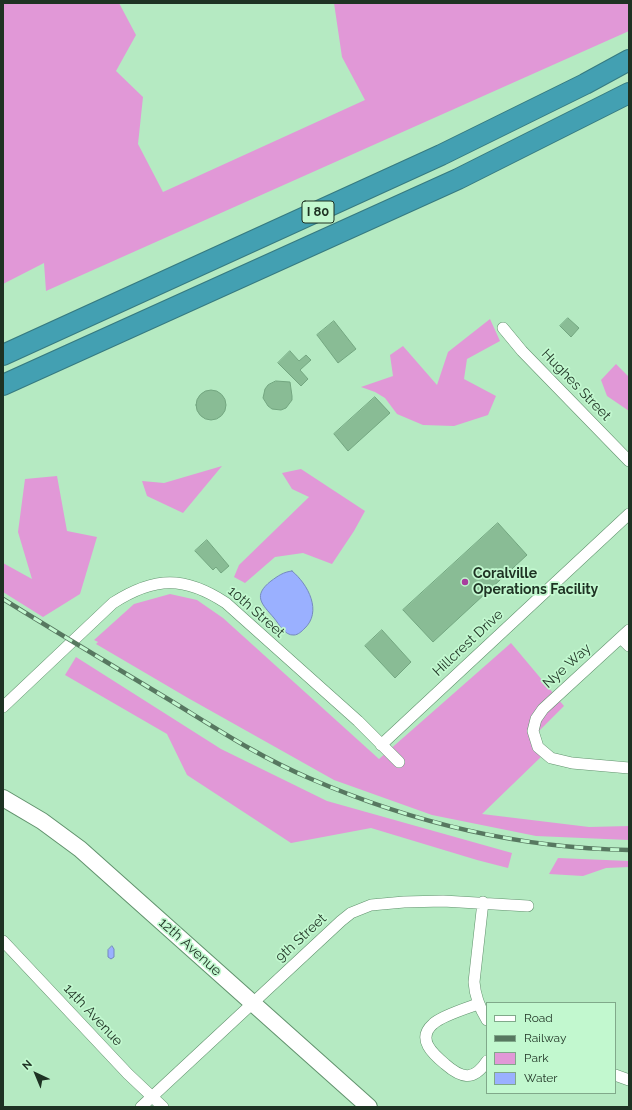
<!DOCTYPE html>
<style>
body{margin:0}
#map{position:relative;width:632px;height:1110px;overflow:hidden;background:#b5eac2;font-family:Raleway,sans-serif}
canvas{display:block}
.frame{position:absolute;inset:0;border:4px solid #1e3223;pointer-events:none}
.legend{position:absolute;left:486px;top:1002px;width:130px;height:92px;box-sizing:border-box;background:#c2f8cf;border:1px solid #80a98a;margin:0;padding:5px 7px;list-style:none;font-size:12px;color:#1e3223}
.legend li{display:flex;align-items:center;gap:8px;height:20px}
.legend b{width:20px;border:1px solid #80a98a}
.north{position:absolute;left:16px;top:1054px;width:40px;height:40px;-webkit-text-stroke:3px #c2f8cf;paint-order:stroke;rotate:316deg;font-size:11px;font-weight:700;line-height:16px;text-align:center;color:#1e3223}
.north::after{content:'';display:block;margin:auto;width:14px;height:18px;background:#1e3223;clip-path:polygon(50% 0,100% 100%,50% 72%,0 100%)}
</style>
<div id="map">
<canvas width="632" height="1110"></canvas>
<div class="frame"></div>
<ul class="legend">
<li><b style="height:5px;background:#fff"></b>Road</li>
<li><b style="height:5px;background:#577860"></b>Railway</li>
<li><b style="height:11px;background:#e198d7"></b>Park</li>
<li><b style="height:11px;background:#9ab0ff"></b>Water</li>
</ul>
<div class="north">N</div>
</div>
<script>
const ctx = document.querySelector('canvas').getContext('2d');
ctx.lineJoin = 'round';
function fill(path, color) {
  ctx.fillStyle = color;
  ctx.fill(path, 'evenodd');
}
function strokePath(path, color, width, dash) {
  ctx.strokeStyle = color;
  ctx.lineWidth = width;
  ctx.lineCap = dash ? 'butt' : 'round';
  ctx.setLineDash(dash || []);
  ctx.stroke(path);
}
function drawText(font, color, halo, rows, align = 'center') {
  ctx.font = font + ' Raleway,sans-serif';
  ctx.lineWidth = 3.5;
  ctx.setLineDash([]);
  ctx.textBaseline = 'middle';
  ctx.strokeStyle = halo;
  ctx.fillStyle = color;
  for (const [text, x, y, turn = 0] of rows) {
    ctx.save();
    ctx.translate(x, y);
    ctx.rotate((+turn || 0) * Math.PI / 180);
    ctx.textAlign = isNaN(turn) ? turn : align;
    if (halo) ctx.strokeText(text, 0, 0);
    ctx.fillText(text, 0, 0);
    ctx.restore();
  }
}
fill(new Path2D(`
 M 3,3 L 119,3 L 136,35 L 116,71 L 143,97 L 138,144 L 163,192 L 365,100 L 342,57 L 334,3 L 629,3 L 629,31 L 46,291 L 44,263 L 3,284 Z
 M 490,319 L 500,341 L 467,359 L 464,379 L 496,396 L 488,415 L 454,426 L 423,425 L 397,414 L 385,398 L 375,392 L 361,387 L 393,376 L 390,355 L 403,346 L 437,385 L 448,352 Z
 M 616,364 L 629,377 L 629,411 L 607,396 L 601,380 Z
 M 222,466 L 183,513 L 147,496 L 142,481 L 164,483 Z
 M 301,469 L 365,511 L 354,531 L 332,564 L 303,553 L 275,557 L 245,583 L 234,577 L 239,565 L 309,497 L 292,489 L 282,473 Z
 M 57,476 L 67,531 L 97,537 L 80,594 L 43,617 L 3,592 L 3,563 L 32,579 L 18,532 L 25,479 Z
 M 170,594 L 197,600 L 223,618 L 379,759 L 511,643 L 564,706 L 539,731 L 543,755 L 482,814 L 589,827 L 629,826 L 629,840 L 536,836 L 432,815 L 334,780 L 188,698 L 96,644 L 98,642 L 94,640 L 134,604 Z
 M 76,657 L 221,749 L 327,801 L 512,853 L 508,868 L 477,860 L 371,828 L 291,843 L 187,775 L 167,734 L 65,675 Z
 M 558,858 L 629,861 L 629,867 L 606,868 L 583,876 L 549,874 Z`), '#e198d7');
const water = new Path2D(`
 M 292,571 C 308,584 323,612 304,629 C 302,631 298,635 294,635 C 285,636 279,624 274,618 C 262,604 252,596 271,581 C 278,576 283,572 292,571 Z
 M 112,946 L 114,949 L 114,957 L 111,959 L 108,957 L 108,950 Z`);
fill(water, '#9ab0ff');
strokePath(water, '#758abd', 1);
const building = new Path2D(`
 M 568,318 L 579,328 L 571,337 L 560,326 Z
 M 334,321 L 356,349 L 338,363 L 317,335 Z
 M 290,351 L 299,361 L 306,355 L 311,360 L 300,370 L 308,379 L 301,386 L 278,363 Z
 M 276,381 L 290,382 L 292,396 L 292,400 L 286,408 L 281,410 L 272,409 L 268,406 L 263,398 L 265,389 L 268,385 Z
 M196 405a15 15 0 1 1 30 0a15 15 0 1 1-30 0Z
 M 375,397 L 390,413 L 348,451 L 334,434 Z
 M 498,523 L 527,555 L 433,642 L 403,610 Z
 M 207,540 L 229,566 L 221,573 L 216,567 L 213,570 L 195,551 Z
 M 382,630 L 411,662 L 395,678 L 365,646 Z`);
fill(building, '#89bc95');
strokePath(building, '#73a680', 1);
const street = new Path2D(`
 M 503,328 L 522,351 L 629,461
 M 629,630 L 543,709 L 536,719 L 533,731 L 538,747 L 551,758 L 572,763 L 629,768
 M 621,638 L 629,646
 M 3,707 L 113,603 C 155,576 185,576 226,603 L 358,721 L 399,762
 M 381,745 L 629,514
 M 483,902 L 474,982 C 475,996 479,1007 487,1020
 M 3,941 L 128,1074 L 163,1107
 M 478,1004 C 467,1008 441,1016 433,1024 C 416,1039 433,1054 445,1064 C 462,1079 474,1081 487,1061
 M 615,1075 L 629,1080
 M 141,1107 L 341,921 L 351,913 L 371,905 L 404,902 L 443,901 L 528,906`);
const secondary = new Path2D(`
 M 3,798 L 42,821 L 80,849 L 369,1107`);
const highway = new Path2D(`
 M 3,355 L 441,155 L 585,84 L 629,60
 M 3,385 L 458,179 L 629,93`);
strokePath(street, '#61926d', 12);
strokePath(secondary, '#61926d', 18);
strokePath(highway, '#367a80', 22);
strokePath(street, '#fff', 11);
strokePath(secondary, '#fff', 16);
strokePath(highway, '#43a0b2', 20);
const rail = new Path2D(`
 M 3,599 C 58,633 113,666 168,699 C 214,727 259,757 309,778 C 410,822 519,848 629,850`);
strokePath(rail, '#577860', 4.5);
strokePath(rail, '#c2f8cf', 3, [9]);
for (const [x, y, r, color] of [
 [465,582,4,"#a83e9e"]
]) {
  const dot = new Path2D();
  dot.arc(x, y, r, 0, 2 * Math.PI);
  ctx.fillStyle = color;
  ctx.fill(dot);
  strokePath(dot, '#c2f8cf', 1.5);
}
for (const [x, y, w] of [
 [318,212,32]
]) {
  const box = new Path2D();
  box.roundRect(x - w / 2, y - 11, w, 22, 3);
  ctx.fillStyle = '#c2f8cf';
  ctx.fill(box);
  strokePath(box, '#1e3223', 1);
}
drawText('bold 13px', '#1e3223', null, [
 ["I 80",318,212]
]);
drawText('14px', '#1e3223', '#c2f8cf', [
 ["Hughes Street",576,385,46],
 ["10th Street",256,612,41],
 ["Hillcrest Drive",468,643,-43],
 ["Nye Way",567,666,-42],
 ["9th Street",301,938,-43],
 ["12th Avenue",190,947,42],
 ["14th Avenue",93,1015,47]
]);
drawText('bold 14px', '#1e3223', '#c2f8cf', [
 ["Coralville",473,574],
 ["Operations Facility",473,590]
], 'left');
</script>
